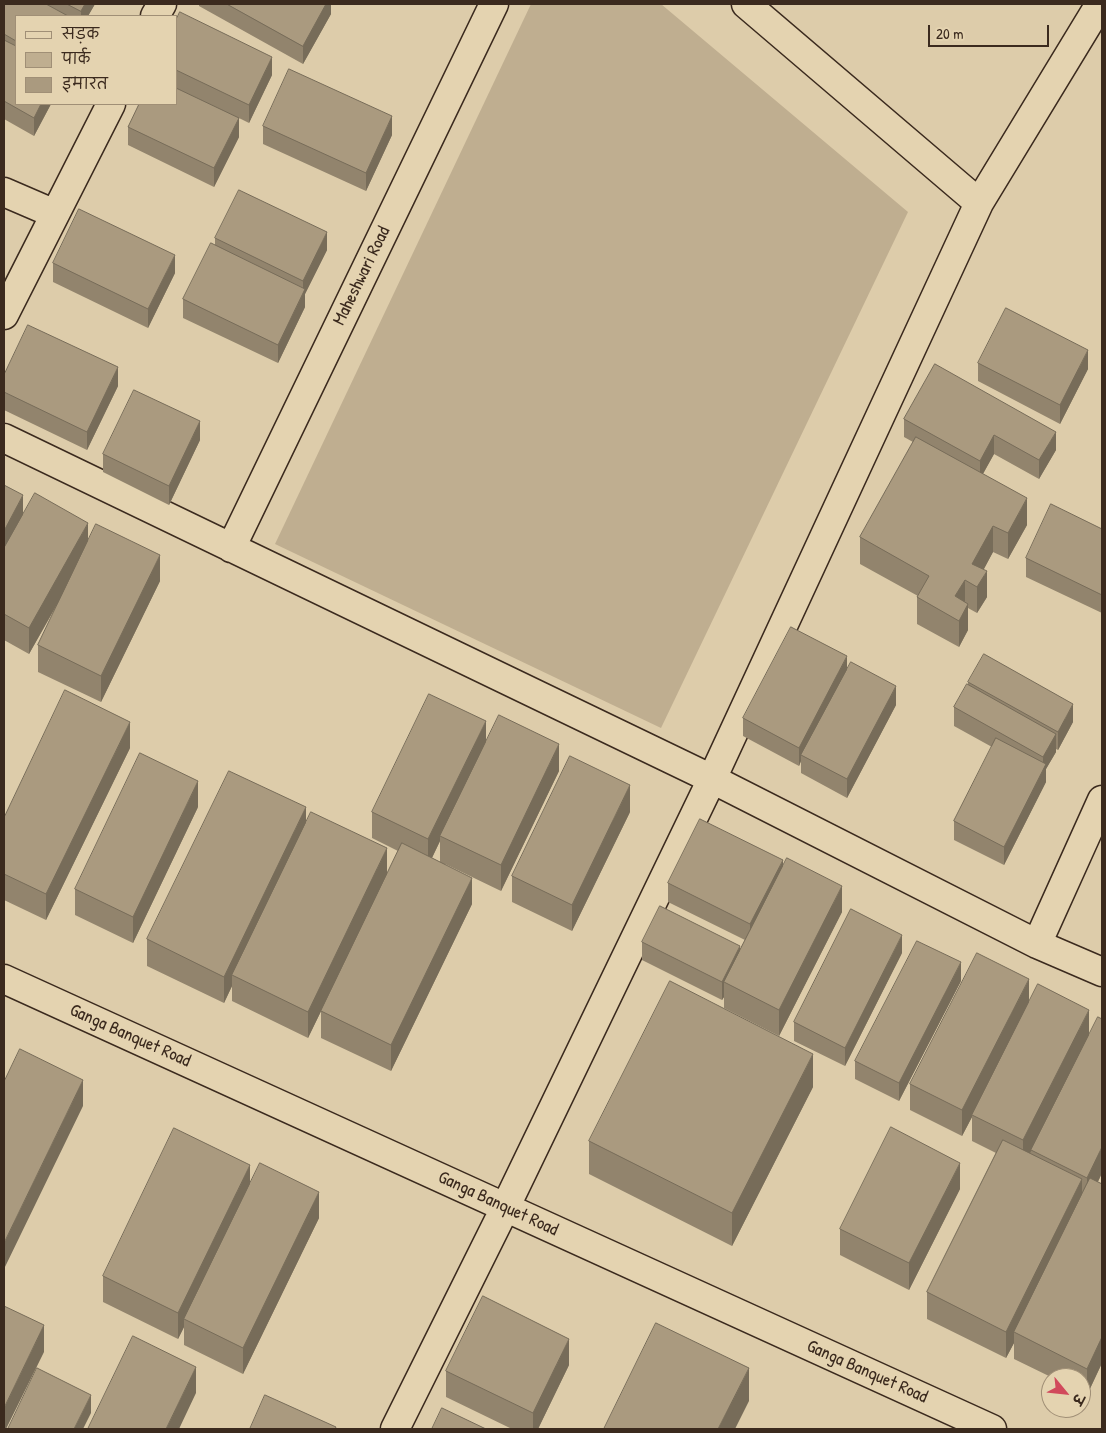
<!DOCTYPE html>
<meta charset="utf-8">
<style>
body{margin:0}
#map{position:relative;width:1106px;height:1433px;overflow:hidden;background:#dca;font-family:"Patrick Hand","Playpen Sans Deva",sans-serif}
canvas{display:block}
.frame{position:absolute;inset:0;border:5px solid #3b2a1e;pointer-events:none}
.legend{position:absolute;left:15px;top:15px;width:162px;height:90px;box-sizing:border-box;background:#e4d3b0;border:1px solid #a08f76;margin:0;padding:6px 9px;list-style:none;font-size:15px;color:#3b2a1e}
.legend li{display:flex;align-items:center;gap:10px;height:25px}
.legend b{width:25px;border:1px solid #a08f76}
.north{position:absolute;left:1041px;top:1368px;width:50px;height:50px;box-sizing:border-box;background:#e4d3b0;border:1px solid #a08f76;border-radius:50%;rotate:118deg;font-size:14px;font-weight:700;line-height:20px;text-align:center;color:#3b2a1e}
.north::after{content:'';display:block;margin:auto;width:18px;height:22px;background:#d1495b;clip-path:polygon(50% 0,100% 100%,50% 72%,0 100%)}
.scale{position:absolute;left:928px;top:25px;width:121px;height:22px;box-sizing:border-box;border:2px solid #3b2a1e;border-top:0;padding-left:6px;font-size:15px;line-height:18px;white-space:nowrap;color:#3b2a1e;-webkit-text-stroke:4px #e4d3b0;paint-order:stroke}
</style>
<div id="map">
<canvas width="1106" height="1433"></canvas>
<div class="frame"></div>
<ul class="legend">
<li><b style="height:6px;background:#e4d3b0"></b>सड़क</li>
<li><b style="height:14px;background:#bfae90"></b>पार्क</li>
<li><b style="height:14px;background:#aa9a7f"></b>इमारत</li>
</ul>
<div class="north">उ</div>
<div class="scale">20 m</div>
</div>
<script>
const ctx = document.querySelector('canvas').getContext('2d');
ctx.lineJoin = 'round';
function fill(path, color) {
  ctx.fillStyle = color;
  ctx.fill(path, 'evenodd');
}
function strokePath(path, color, width, dash) {
  ctx.strokeStyle = color;
  ctx.lineWidth = width;
  ctx.lineCap = dash ? 'butt' : 'round';
  ctx.setLineDash(dash || []);
  ctx.stroke(path);
}
function drawText(font, color, halo, rows, align = 'center') {
  ctx.font = font + ' "Patrick Hand",sans-serif';
  ctx.lineWidth = 4.5;
  ctx.setLineDash([]);
  ctx.textBaseline = 'middle';
  ctx.strokeStyle = halo;
  ctx.fillStyle = color;
  for (const [text, x, y, turn = 0] of rows) {
    ctx.save();
    ctx.translate(x, y);
    ctx.rotate((+turn || 0) * Math.PI / 180);
    ctx.textAlign = isNaN(turn) ? turn : align;
    if (halo) ctx.strokeText(text, 0, 0);
    ctx.fillText(text, 0, 0);
    ctx.restore();
  }
}
fill(new Path2D(`
 M 531,4 L 661,4 L 908,212 L 661,728 L 275,544 Z`), '#bfae90');
const minor = new Path2D(`
 M 746,4 L 979,203
 M 155,16 L 162,4
 M 4,192 L 55,214
 M 4,315 L 111,104
 M 4,438 L 712,779 L 1037,944 L 1102,972
 M 231,548 L 494,4
 M 1037,944 L 1102,800
 M 4,979 L 992,1429
 M 395,1429 L 505,1208 L 712,779 L 979,203 L 1100,4`);
strokePath(minor, '#3b2a1e', 31);
strokePath(minor, '#e4d3b0', 28);
fill(new Path2D(`
 M 4,4 L 95,4 L 88,16 L 16,16 L 16,104 L 51,104 L 34,136 L 4,119 Z
 M 199,4 L 331,4 L 331,14 L 303,64 L 199,6 Z
 M 176,20 L 272,75 L 249,123 L 239,118 L 239,137 L 214,187 L 128,145 L 128,127 L 176,104 Z
 M 263,126 L 392,135 L 366,191 L 263,144 Z
 M 215,238 L 327,250 L 305,294 L 305,307 L 278,363 L 183,318 L 183,299 L 215,245 Z
 M 53,263 L 175,273 L 148,328 L 53,282 Z
 M 978,363 L 1088,369 L 1060,424 L 978,381 Z
 M 935,364 L 1056,450 L 1039,479 L 994,454 L 983,474 L 1027,525 L 1008,559 L 993,552 L 983,570 L 987,597 L 977,613 L 968,608 L 968,630 L 959,647 L 917,624 L 917,597 L 918,596 L 860,564 L 860,537 L 913,442 L 904,437 L 904,419 Z
 M 4,375 L 118,386 L 87,450 L 4,410 Z
 M 200,440 L 169,505 L 103,472 L 103,454 Z
 M 4,485 L 23,514 L 88,540 L 160,581 L 101,702 L 38,672 L 38,645 L 58,603 L 29,654 L 4,640 Z
 M 1102,529 L 1102,613 L 1026,577 L 1026,558 Z
 M 847,669 L 896,705 L 847,798 L 801,773 L 801,761 L 799,766 L 743,736 L 743,718 Z
 M 968,682 L 1073,722 L 1058,750 L 1056,749 L 1056,752 L 1046,769 L 1046,782 L 1004,865 L 954,840 L 954,821 L 992,747 L 954,726 L 954,707 L 968,685 Z
 M 486,742 L 559,771 L 501,891 L 445,864 L 472,904 L 391,1071 L 321,1038 L 321,1011 L 398,851 L 372,838 L 372,812 ZM 440,841 L 440,862 L 432,858 Z
 M 130,748 L 46,920 L 4,900 L 4,818 Z
 M 198,807 L 133,943 L 75,915 L 75,889 Z
 M 630,812 L 572,931 L 512,902 L 512,876 Z
 M 306,823 L 387,875 L 308,1038 L 232,1001 L 232,986 L 224,1003 L 147,966 L 147,939 Z
 M 783,866 L 842,912 L 779,1036 L 724,1008 L 724,997 L 722,1000 L 642,960 L 642,942 L 740,950 L 745,940 L 668,902 L 668,883 Z
 M 902,953 L 845,1066 L 794,1041 L 794,1022 Z
 M 961,981 L 899,1101 L 855,1079 L 855,1061 Z
 M 1029,1003 L 1089,1035 L 1102,1176 L 1102,1363 L 1087,1395 L 1081,1392 L 1081,1378 L 1053,1378 L 1014,1359 L 1014,1343 L 1006,1358 L 927,1319 L 927,1292 L 996,1153 L 972,1141 L 972,1117 L 962,1136 L 910,1110 L 910,1084 ZM 1101,1175 L 1101,1183 L 1098,1182 Z
 M 813,1087 L 732,1246 L 589,1174 L 589,1141 Z
 M 250,1184 L 319,1218 L 243,1374 L 184,1345 L 184,1327 L 178,1339 L 103,1302 L 103,1276 Z
 M 960,1189 L 909,1290 L 840,1255 L 840,1229 Z
 M 569,1365 L 538,1429 L 512,1429 L 446,1397 L 446,1371 Z`), '#92846d');
fill(new Path2D(`
 M 85,4 L 95,4 L 88,16 L 81,16 L 81,11 Z
 M 326,4 L 331,4 L 331,14 L 303,64 L 303,46 Z
 M 272,57 L 272,75 L 249,123 L 249,105 Z
 M 41,104 L 51,104 L 34,136 L 34,118 Z
 M 392,116 L 392,135 L 366,191 L 366,173 Z
 M 239,118 L 239,137 L 214,187 L 214,168 Z
 M 327,232 L 327,250 L 305,294 L 305,307 L 278,363 L 278,345 L 303,294 L 303,281 Z
 M 175,255 L 175,273 L 148,328 L 148,309 Z
 M 1088,350 L 1088,369 L 1060,424 L 1060,405 Z
 M 118,367 L 118,386 L 87,450 L 87,432 Z
 M 200,421 L 200,440 L 169,505 L 169,486 Z
 M 1056,432 L 1056,450 L 1039,479 L 1039,460 Z
 M 994,435 L 994,454 L 980,479 L 980,461 Z
 M 23,495 L 23,521 L 4,557 L 4,531 Z
 M 1027,498 L 1027,525 L 1008,559 L 1008,533 Z
 M 88,523 L 88,549 L 29,654 L 29,628 Z
 M 993,526 L 993,552 L 975,586 L 972,564 Z
 M 160,555 L 160,581 L 101,702 L 101,676 Z
 M 987,571 L 987,597 L 977,613 L 977,587 Z
 M 965,580 L 965,606 L 955,596 Z
 M 968,604 L 968,630 L 959,647 L 959,621 Z
 M 847,656 L 847,675 L 801,755 L 801,761 L 799,766 L 799,748 Z
 M 896,686 L 896,705 L 847,798 L 847,779 Z
 M 1073,704 L 1073,722 L 1058,750 L 1058,732 Z
 M 486,721 L 486,748 L 440,836 L 440,841 L 428,866 L 428,839 Z
 M 130,722 L 130,748 L 46,920 L 46,894 Z
 M 1056,734 L 1056,752 L 1046,769 L 1046,782 L 1004,865 L 1004,847 L 1043,770 L 1043,757 Z
 M 559,744 L 559,771 L 501,891 L 501,865 Z
 M 198,781 L 198,807 L 133,943 L 133,917 Z
 M 630,785 L 630,812 L 572,931 L 572,905 Z
 M 306,807 L 306,833 L 232,975 L 232,986 L 224,1003 L 224,977 Z
 M 387,848 L 387,875 L 308,1038 L 308,1012 Z
 M 783,860 L 783,879 L 750,943 L 750,924 Z
 M 472,878 L 472,904 L 391,1071 L 391,1045 Z
 M 842,886 L 842,912 L 779,1036 L 779,1010 Z
 M 902,935 L 902,953 L 845,1066 L 845,1048 Z
 M 740,946 L 740,964 L 724,982 L 724,997 L 722,1000 L 722,982 Z
 M 961,962 L 961,981 L 899,1101 L 899,1083 Z
 M 1029,979 L 1029,1006 L 972,1115 L 972,1117 L 962,1136 L 962,1110 Z
 M 1089,1010 L 1089,1036 L 1023,1167 L 1023,1140 Z
 M 813,1054 L 813,1087 L 732,1246 L 732,1213 Z
 M 83,1080 L 83,1106 L 4,1269 L 4,1243 Z
 M 1102,1147 L 1102,1173 L 1087,1204 L 1087,1178 Z
 M 960,1163 L 960,1189 L 909,1290 L 909,1263 Z
 M 250,1165 L 250,1191 L 184,1319 L 184,1327 L 178,1339 L 178,1313 Z
 M 1082,1179 L 1082,1205 L 1014,1332 L 1014,1343 L 1006,1358 L 1006,1332 Z
 M 319,1192 L 319,1218 L 243,1374 L 243,1348 Z
 M 44,1325 L 44,1352 L 6,1429 L 4,1429 L 4,1408 Z
 M 1102,1337 L 1102,1363 L 1087,1395 L 1087,1369 Z
 M 569,1339 L 569,1365 L 538,1429 L 533,1429 L 533,1413 Z
 M 196,1367 L 196,1393 L 179,1429 L 166,1429 Z
 M 749,1368 L 749,1401 L 735,1429 L 718,1429 Z
 M 91,1395 L 91,1413 L 83,1429 L 74,1429 Z`), '#776c59');
const building = new Path2D(`
 M 4,4 L 46,4 L 68,16 L 16,16 L 16,41 L 4,34 Z
 M 67,4 L 85,4 L 81,11 Z
 M 227,4 L 326,4 L 303,46 Z
 M 180,12 L 272,57 L 249,105 L 176,70 L 176,20 Z
 M 4,40 L 16,46 L 16,104 L 41,104 L 34,118 L 4,101 Z
 M 289,69 L 392,116 L 366,173 L 263,126 Z
 M 176,88 L 239,118 L 214,168 L 128,127 L 139,104 L 176,104 Z
 M 239,190 L 327,232 L 303,281 L 215,238 Z
 M 79,209 L 175,255 L 148,309 L 53,263 Z
 M 211,243 L 305,289 L 278,345 L 183,299 Z
 M 1006,308 L 1088,350 L 1060,405 L 978,363 Z
 M 28,325 L 118,367 L 87,432 L 4,392 L 4,375 Z
 M 935,364 L 1056,432 L 1039,460 L 994,435 L 980,461 L 904,419 Z
 M 134,390 L 200,421 L 169,486 L 103,454 Z
 M 916,437 L 1027,498 L 1008,533 L 993,526 L 972,564 L 987,571 L 977,587 L 965,580 L 955,596 L 968,604 L 959,621 L 917,597 L 929,576 L 860,537 Z
 M 4,485 L 23,495 L 4,531 Z
 M 35,493 L 88,523 L 29,628 L 4,614 L 4,548 Z
 M 1051,504 L 1102,529 L 1102,595 L 1026,558 Z
 M 96,524 L 160,555 L 101,676 L 38,645 Z
 M 791,627 L 847,656 L 799,748 L 743,718 Z
 M 984,654 L 1073,704 L 1058,732 L 968,682 Z
 M 851,662 L 896,686 L 847,779 L 801,755 Z
 M 967,684 L 1056,734 L 1043,757 L 954,707 Z
 M 65,690 L 130,722 L 46,894 L 4,874 L 4,818 Z
 M 429,694 L 486,721 L 428,839 L 372,812 Z
 M 499,715 L 559,744 L 501,865 L 440,836 Z
 M 996,738 L 1046,764 L 1004,847 L 954,821 Z
 M 140,753 L 198,781 L 133,917 L 75,889 Z
 M 570,756 L 630,785 L 572,905 L 512,876 Z
 M 229,771 L 306,807 L 224,977 L 147,939 Z
 M 311,812 L 387,848 L 308,1012 L 232,975 Z
 M 700,819 L 783,860 L 750,924 L 668,883 Z
 M 402,843 L 472,878 L 391,1045 L 321,1011 Z
 M 787,858 L 842,886 L 779,1010 L 724,982 Z
 M 660,906 L 740,946 L 722,982 L 642,942 Z
 M 851,909 L 902,935 L 845,1048 L 794,1022 Z
 M 917,941 L 961,962 L 899,1083 L 855,1061 Z
 M 977,953 L 1029,979 L 962,1110 L 910,1084 Z
 M 670,981 L 813,1054 L 732,1213 L 589,1141 Z
 M 1038,984 L 1089,1010 L 1023,1140 L 972,1115 Z
 M 1098,1017 L 1102,1019 L 1102,1147 L 1087,1178 L 1031,1150 Z
 M 20,1049 L 83,1080 L 4,1243 L 4,1082 Z
 M 891,1127 L 960,1163 L 909,1263 L 840,1229 Z
 M 174,1128 L 250,1165 L 178,1313 L 103,1276 Z
 M 1003,1140 L 1082,1179 L 1006,1332 L 927,1292 Z
 M 260,1163 L 319,1192 L 243,1348 L 184,1319 Z
 M 1090,1178 L 1102,1184 L 1102,1337 L 1087,1369 L 1014,1332 Z
 M 483,1296 L 569,1339 L 533,1413 L 446,1371 Z
 M 4,1306 L 44,1325 L 4,1408 Z
 M 656,1323 L 749,1368 L 718,1429 L 604,1429 Z
 M 133,1336 L 196,1367 L 166,1429 L 88,1429 Z
 M 37,1368 L 91,1395 L 74,1429 L 8,1429 Z
 M 265,1395 L 336,1427 L 335,1429 L 250,1429 Z
 M 442,1408 L 486,1429 L 432,1429 Z`);
fill(building, '#aa9a7f');
strokePath(building, '#776c59', 1);
drawText('18px', '#3b2a1e', '#e4d3b0', [
 ["Maheshwari Road",362,276,-64],
 ["Ganga Banquet Road",130,1036,24],
 ["Ganga Banquet Road",498,1204,25],
 ["Ganga Banquet Road",867,1372,24]
]);
</script>
